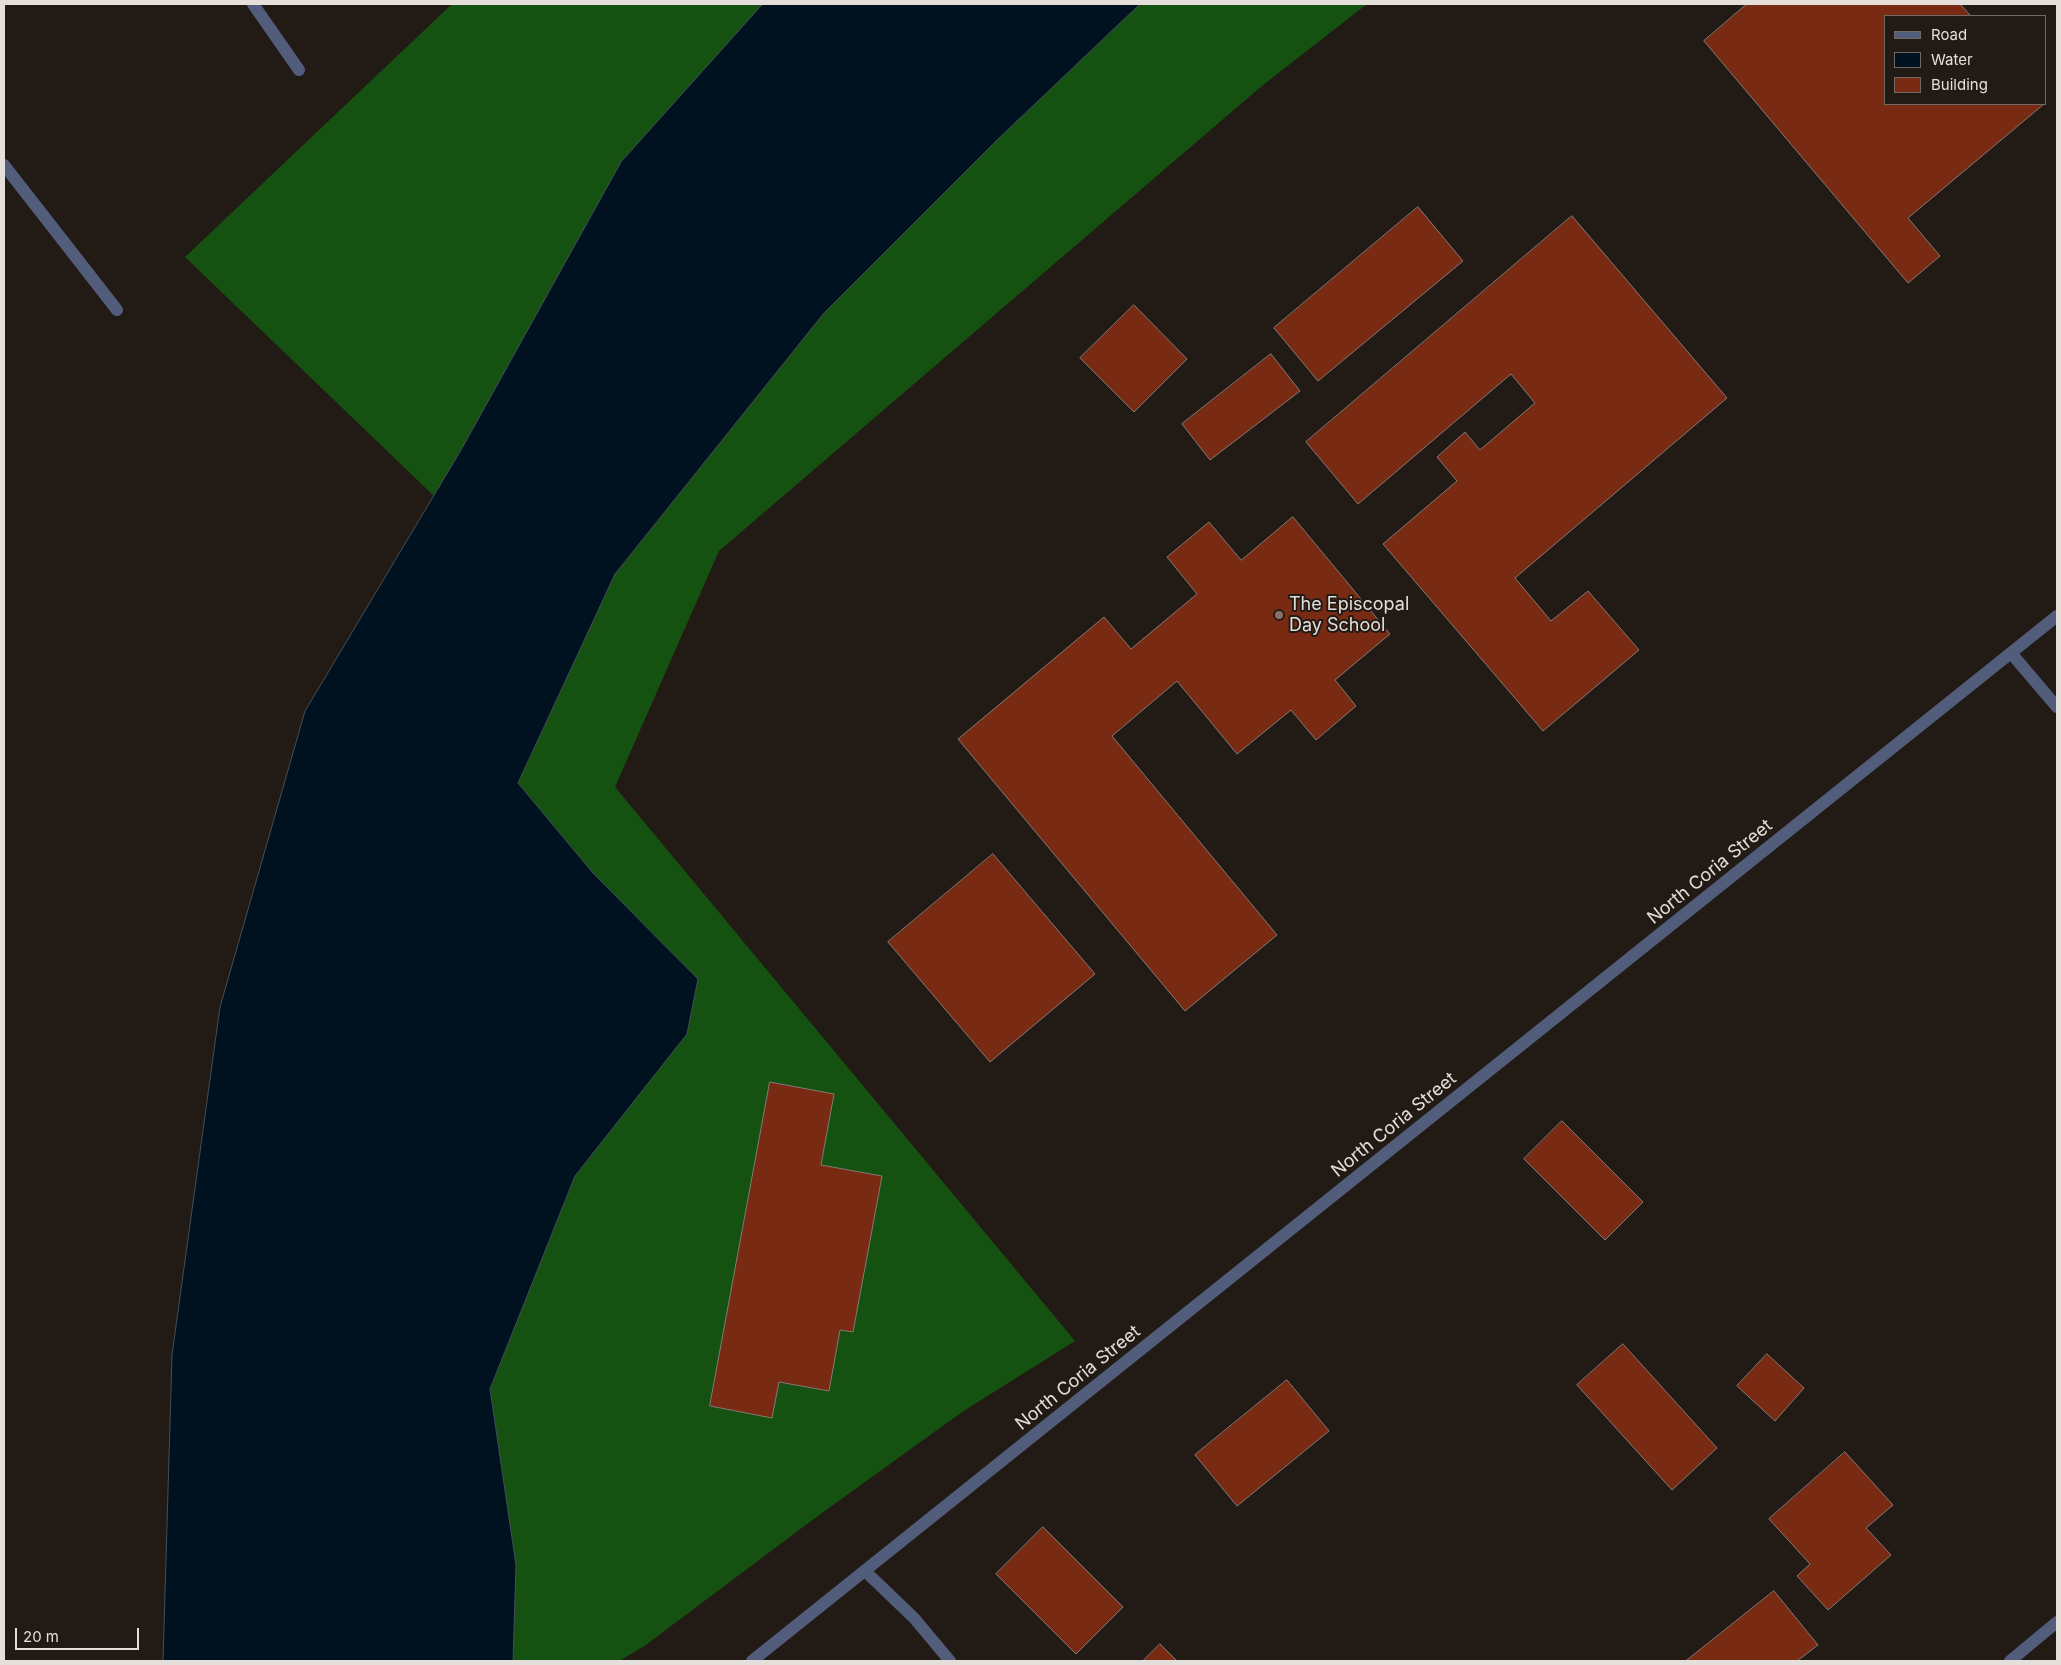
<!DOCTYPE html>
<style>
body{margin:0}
#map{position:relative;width:2061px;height:1665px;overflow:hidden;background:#221b15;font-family:Inter,sans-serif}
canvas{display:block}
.frame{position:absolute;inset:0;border:5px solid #e4dfdb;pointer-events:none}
.legend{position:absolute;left:1884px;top:15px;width:162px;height:90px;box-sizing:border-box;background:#221b15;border:1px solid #706964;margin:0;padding:6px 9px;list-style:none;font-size:15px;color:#e4dfdb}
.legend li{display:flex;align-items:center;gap:10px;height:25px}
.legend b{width:25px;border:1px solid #706964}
.scale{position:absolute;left:15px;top:1628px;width:124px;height:22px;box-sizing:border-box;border:2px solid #e4dfdb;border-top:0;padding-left:6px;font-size:15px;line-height:18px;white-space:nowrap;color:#e4dfdb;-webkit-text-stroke:4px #221b15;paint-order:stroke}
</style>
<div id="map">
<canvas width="2061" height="1665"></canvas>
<div class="frame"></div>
<ul class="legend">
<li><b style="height:6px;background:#525d7c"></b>Road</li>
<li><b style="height:14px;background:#001120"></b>Water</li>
<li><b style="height:14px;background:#782b12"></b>Building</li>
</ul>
<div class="scale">20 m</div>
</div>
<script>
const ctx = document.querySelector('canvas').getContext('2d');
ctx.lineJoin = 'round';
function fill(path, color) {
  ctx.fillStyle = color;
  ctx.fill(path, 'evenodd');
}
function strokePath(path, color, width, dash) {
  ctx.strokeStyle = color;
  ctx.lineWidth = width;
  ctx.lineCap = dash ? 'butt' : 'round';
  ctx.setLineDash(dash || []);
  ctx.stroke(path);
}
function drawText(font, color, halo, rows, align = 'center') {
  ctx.font = font + ' Inter,sans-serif';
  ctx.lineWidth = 4;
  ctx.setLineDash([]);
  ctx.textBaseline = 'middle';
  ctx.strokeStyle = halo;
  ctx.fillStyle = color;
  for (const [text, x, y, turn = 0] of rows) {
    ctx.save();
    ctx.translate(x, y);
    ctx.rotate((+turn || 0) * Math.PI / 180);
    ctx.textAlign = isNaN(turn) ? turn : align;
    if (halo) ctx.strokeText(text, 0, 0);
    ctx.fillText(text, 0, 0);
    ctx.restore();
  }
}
fill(new Path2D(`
 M 452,4 L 763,4 L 621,162 L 461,450 L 434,496 L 185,257 Z
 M 1140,4 L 1367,4 L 1263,85 L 719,551 L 615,787 L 1075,1341 L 962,1412 L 811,1521 L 643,1647 L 619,1661 L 513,1661 L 516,1565 L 490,1389 L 575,1176 L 687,1034 L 593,873 L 518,783 L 615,574 L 824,313 L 996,141 Z`), '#155110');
const water = new Path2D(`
 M 763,4 L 1140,4 L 996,141 L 824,313 L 615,574 L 518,783 L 593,873 L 698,979 L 687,1034 L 575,1176 L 490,1389 L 516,1565 L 513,1661 L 163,1661 L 172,1355 L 220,1007 L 305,711 L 461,450 L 621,162 Z`);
fill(water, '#001120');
strokePath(water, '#444f58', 1);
const building = new Path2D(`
 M 1747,4 L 1960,4 L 1971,16 L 1885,16 L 1885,104 L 2044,104 L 1908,218 L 1940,256 L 1908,283 L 1704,41 Z
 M 1418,207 L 1463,261 L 1318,381 L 1274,328 Z
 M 1572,216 L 1727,398 L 1515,578 L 1551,621 L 1588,591 L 1639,650 L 1543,731 L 1383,544 L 1457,481 L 1437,457 L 1465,432 L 1480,450 L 1535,403 L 1511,374 L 1358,504 L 1306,442 Z
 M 1134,305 L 1187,359 L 1134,412 L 1080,358 Z
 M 1271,354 L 1300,391 L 1210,460 L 1182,424 Z
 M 1293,517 L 1390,634 L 1335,680 L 1356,706 L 1316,740 L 1291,710 L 1237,754 L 1177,681 L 1112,736 L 1277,935 L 1185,1011 L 958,739 L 1104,617 L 1131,649 L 1197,594 L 1167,557 L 1209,522 L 1241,560 Z
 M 993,854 L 1095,974 L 990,1062 L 888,942 Z
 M 770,1082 L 834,1094 L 821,1165 L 882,1176 L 853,1332 L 840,1330 L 829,1391 L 779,1382 L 772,1418 L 710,1406 Z
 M 1562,1121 L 1643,1202 L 1605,1240 L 1524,1159 Z
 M 1623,1344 L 1717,1448 L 1672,1490 L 1577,1385 Z
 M 1767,1354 L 1804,1388 L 1775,1421 L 1737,1386 Z
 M 1287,1380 L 1329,1431 L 1237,1506 L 1195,1455 Z
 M 1845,1452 L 1893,1505 L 1866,1528 L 1891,1555 L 1828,1610 L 1797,1576 L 1810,1564 L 1769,1519 Z
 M 1043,1527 L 1123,1607 L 1076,1654 L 996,1574 Z
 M 1774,1591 L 1818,1645 L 1797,1661 L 1686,1661 Z
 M 1160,1644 L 1177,1661 L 1143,1661 Z`);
fill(building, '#782b12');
strokePath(building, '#857975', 1);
strokePath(new Path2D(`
 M 253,4 L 299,70
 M 4,165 L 117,310
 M 2011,653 L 2057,707
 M 865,1571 L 914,1618 L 950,1661
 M 752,1661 L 2057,616
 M 2010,1661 L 2057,1622`), '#525d7c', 12);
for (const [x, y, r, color] of [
 [1279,615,5,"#8d6e63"]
]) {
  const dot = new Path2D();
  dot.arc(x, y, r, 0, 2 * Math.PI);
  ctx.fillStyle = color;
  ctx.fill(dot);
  strokePath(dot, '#221b15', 2);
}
drawText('18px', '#e4dfdb', '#221b15', [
 ["The Episcopal",1289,605],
 ["Day School",1289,626]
], 'left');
drawText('18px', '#e4dfdb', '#221b15', [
 ["North Coria Street",1710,872,-39],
 ["North Coria Street",1394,1125,-39],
 ["North Coria Street",1078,1378,-39]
]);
</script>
